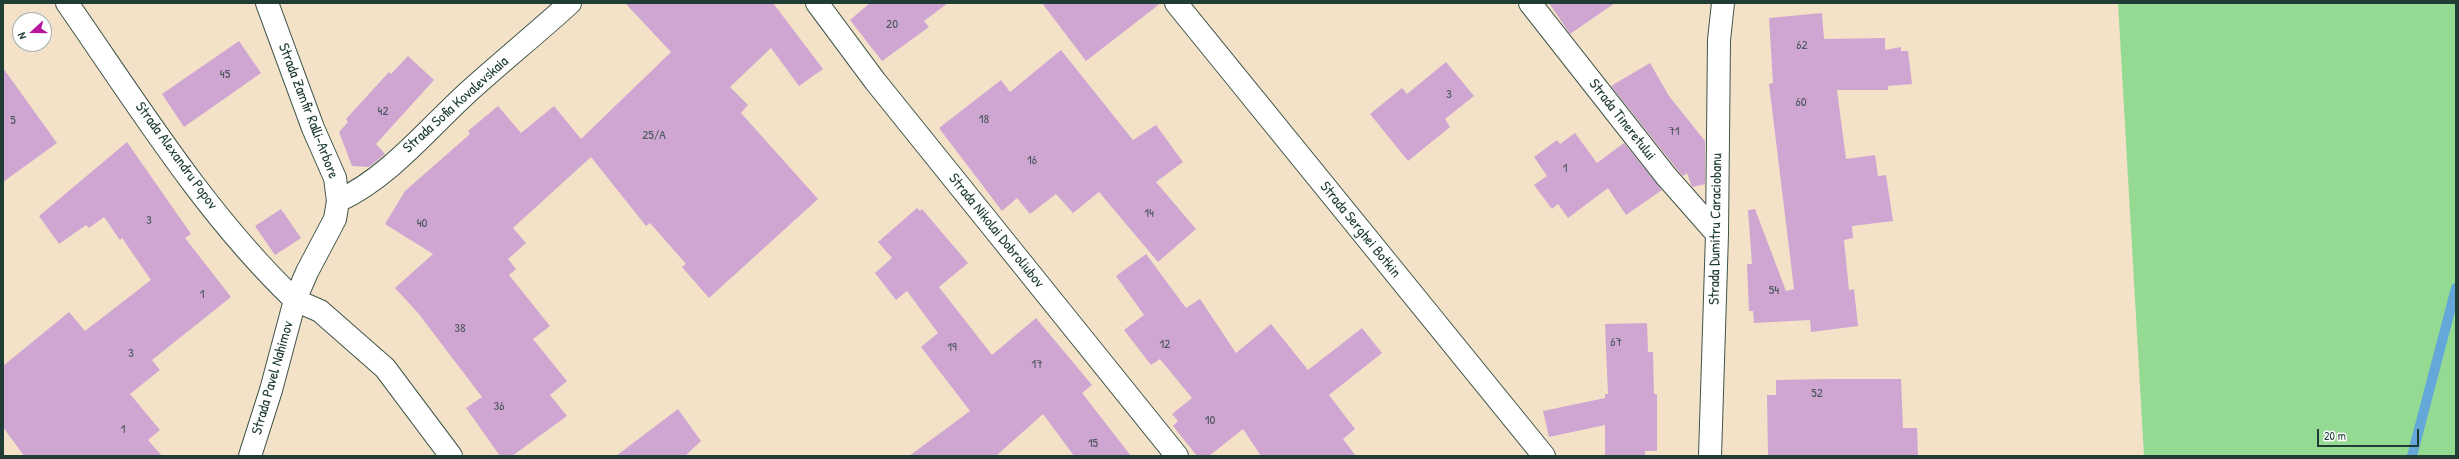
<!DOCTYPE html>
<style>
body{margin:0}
#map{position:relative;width:2459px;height:459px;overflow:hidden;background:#f3e2c7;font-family:"Patrick Hand",sans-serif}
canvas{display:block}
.frame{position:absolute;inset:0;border:4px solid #1f3d34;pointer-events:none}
.north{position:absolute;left:12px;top:12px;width:40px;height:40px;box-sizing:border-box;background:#fff;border:1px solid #a5b1ae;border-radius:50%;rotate:249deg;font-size:11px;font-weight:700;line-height:16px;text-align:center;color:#1f3d34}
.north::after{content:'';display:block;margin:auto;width:14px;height:18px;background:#b5179e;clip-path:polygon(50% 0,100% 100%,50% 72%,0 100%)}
.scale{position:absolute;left:2317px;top:429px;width:102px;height:18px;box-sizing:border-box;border:2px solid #1f3d34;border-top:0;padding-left:5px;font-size:12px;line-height:14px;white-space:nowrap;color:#1f3d34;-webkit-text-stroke:3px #fff;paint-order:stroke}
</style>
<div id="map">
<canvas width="2459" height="459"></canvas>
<div class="frame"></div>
<div class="north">N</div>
<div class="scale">20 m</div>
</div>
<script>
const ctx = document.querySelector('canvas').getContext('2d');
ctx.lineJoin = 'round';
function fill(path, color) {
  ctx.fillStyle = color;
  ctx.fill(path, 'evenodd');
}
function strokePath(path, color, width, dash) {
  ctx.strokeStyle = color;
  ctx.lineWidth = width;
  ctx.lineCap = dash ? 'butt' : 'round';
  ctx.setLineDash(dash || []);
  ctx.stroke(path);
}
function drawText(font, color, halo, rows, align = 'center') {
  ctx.font = font + ' "Patrick Hand",sans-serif';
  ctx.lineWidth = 3;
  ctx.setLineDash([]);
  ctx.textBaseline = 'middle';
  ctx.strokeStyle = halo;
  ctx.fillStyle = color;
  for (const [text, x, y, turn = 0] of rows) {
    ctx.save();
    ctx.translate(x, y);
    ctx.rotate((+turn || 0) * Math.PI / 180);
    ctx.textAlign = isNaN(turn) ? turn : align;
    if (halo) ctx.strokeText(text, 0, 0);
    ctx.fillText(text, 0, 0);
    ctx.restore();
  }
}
fill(new Path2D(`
 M 2118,3 L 2456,3 L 2456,456 L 2144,456 Z`), '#95da93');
strokePath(new Path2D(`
 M 2412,456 L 2456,288`), '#63a8d8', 10);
fill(new Path2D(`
 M 625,3 L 773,3 L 823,69 L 799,86 L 771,48 L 730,87 L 748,105 L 741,113 L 818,199 L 709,298 L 682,267 L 686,264 L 650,223 L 646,226 L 591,157 L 513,228 L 526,243 L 508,259 L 516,269 L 509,275 L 550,326 L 533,339 L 567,381 L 550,395 L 567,416 L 512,456 L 500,456 L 466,408 L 482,397 L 418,313 L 395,288 L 433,254 L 385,224 L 405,191 L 470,134 L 468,131 L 498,106 L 521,133 L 554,106 L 581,139 L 671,52 Z
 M 870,3 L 948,3 L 924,21 L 929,27 L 882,61 L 850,20 Z
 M 1042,3 L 1161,3 L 1086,61 Z
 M 1549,3 L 1615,3 L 1570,34 Z
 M 1822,13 L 1824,39 L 1885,38 L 1885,50 L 1901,47 L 1901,51 L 1908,51 L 1912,84 L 1888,86 L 1888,90 L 1837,90 L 1846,159 L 1875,155 L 1878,176 L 1886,175 L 1893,221 L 1852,226 L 1853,238 L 1844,240 L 1849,290 L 1854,289 L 1858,326 L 1811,332 L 1810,320 L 1754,323 L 1753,311 L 1749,311 L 1747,264 L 1752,264 L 1748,210 L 1755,209 L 1786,291 L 1794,289 L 1769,84 L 1773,83 L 1769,18 Z
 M 239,41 L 261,73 L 184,127 L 162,94 Z
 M 1061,50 L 1133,140 L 1156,125 L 1183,162 L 1156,182 L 1196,229 L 1158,262 L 1099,192 L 1073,213 L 1056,194 L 1030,214 L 1017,198 L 1002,211 L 939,128 L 1001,80 L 1010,92 Z
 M 408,56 L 434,80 L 376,144 L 385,154 L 369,167 L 352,166 L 339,132 L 348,122 L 346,119 L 389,72 L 391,74 Z
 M 1446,62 L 1474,96 L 1445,119 L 1450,127 L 1408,161 L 1370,114 L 1402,88 L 1407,94 Z
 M 1650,63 L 1669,96 L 1705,141 L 1705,184 L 1692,187 L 1687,173 L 1683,176 L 1676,168 L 1611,86 Z
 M 3,68 L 57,143 L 3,182 Z
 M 1575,133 L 1597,163 L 1624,143 L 1662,190 L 1626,215 L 1608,188 L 1568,218 L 1558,204 L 1552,209 L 1534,185 L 1547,176 L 1534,157 L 1557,140 L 1560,144 Z
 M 127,142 L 191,234 L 185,238 L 231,297 L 152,360 L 160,370 L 130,394 L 160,430 L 148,440 L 162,456 L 24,456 L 3,427 L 3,366 L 69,312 L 85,331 L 151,280 L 122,238 L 120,240 L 104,217 L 89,228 L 86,225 L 59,244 L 39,216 Z
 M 917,208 L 920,211 L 922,209 L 968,263 L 939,287 L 992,355 L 1036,318 L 1092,385 L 1082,393 L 1131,456 L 1074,456 L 1043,414 L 996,456 L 909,456 L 970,411 L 921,347 L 938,333 L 907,291 L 896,300 L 875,273 L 892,258 L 878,242 Z
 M 281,209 L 301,238 L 275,255 L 255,226 Z
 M 1146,254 L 1186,308 L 1200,299 L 1236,353 L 1271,324 L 1308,370 L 1362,328 L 1382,353 L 1329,395 L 1355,429 L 1343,439 L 1356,456 L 1261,456 L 1243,429 L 1209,456 L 1197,456 L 1173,426 L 1178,421 L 1172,414 L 1192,398 L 1160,359 L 1151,365 L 1124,330 L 1144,315 L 1116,276 Z
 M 1647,323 L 1648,352 L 1653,352 L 1654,394 L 1657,394 L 1657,451 L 1645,451 L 1645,456 L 1605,456 L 1605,425 L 1549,437 L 1543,411 L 1605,398 L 1605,394 L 1608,394 L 1605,324 Z
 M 1828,379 L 1901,379 L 1903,428 L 1917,428 L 1918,456 L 1768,456 L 1767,395 L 1776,395 L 1776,380 Z
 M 678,409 L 701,441 L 685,456 L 616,456 Z`), '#cfa6d2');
const street = new Path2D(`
 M 67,3 C 138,105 205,214 295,300 L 271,390 L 250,456
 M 267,3 L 313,128 L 335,178 L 338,201 L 335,219 L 307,272 L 295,300 L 320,311 L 385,368 L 451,456
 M 817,3 L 875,81 L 1177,456
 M 1176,3 L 1544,456
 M 1530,3 L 1666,176 L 1717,234
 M 338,201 C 388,178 426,131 466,94 C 500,63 536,34 570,3
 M 1710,456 L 1717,234 L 1719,40 L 1723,3`);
strokePath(street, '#3f564a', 24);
strokePath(street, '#fff', 22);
drawText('13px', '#4b575c', null, [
 ["20",892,25],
 ["62",1802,46],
 ["45",225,75],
 ["3",1449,95],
 ["60",1801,103],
 ["42",383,112],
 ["18",984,120],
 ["5",13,121],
 ["71",1674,132],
 ["25/A",654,136],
 ["16",1032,161],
 ["1",1565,169],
 ["14",1149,214],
 ["3",149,221],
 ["40",422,224],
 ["54",1774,291],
 ["1",202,295],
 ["38",460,329],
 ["67",1616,343],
 ["12",1165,345],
 ["19",952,348],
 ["3",131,354],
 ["17",1037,365],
 ["52",1817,394],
 ["36",499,407],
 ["10",1210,421],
 ["1",123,430],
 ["15",1093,444]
]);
drawText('15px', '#1f3d34', '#fff', [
 ["Strada Sofia Kovalevskaia",456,105,-42],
 ["Strada Zamfir Ralli-Arbore",308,111,69],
 ["Strada Tineretului",1622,120,52],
 ["Strada Alexandru Popov",176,156,54],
 ["Strada Dumitru Caraciobanu",1716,229,-89],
 ["Strada Serghei Botkin",1360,230,51],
 ["Strada Nikolai Dobroliubov",996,231,51],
 ["Strada Pavel Nahimov",273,378,-74]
]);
</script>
